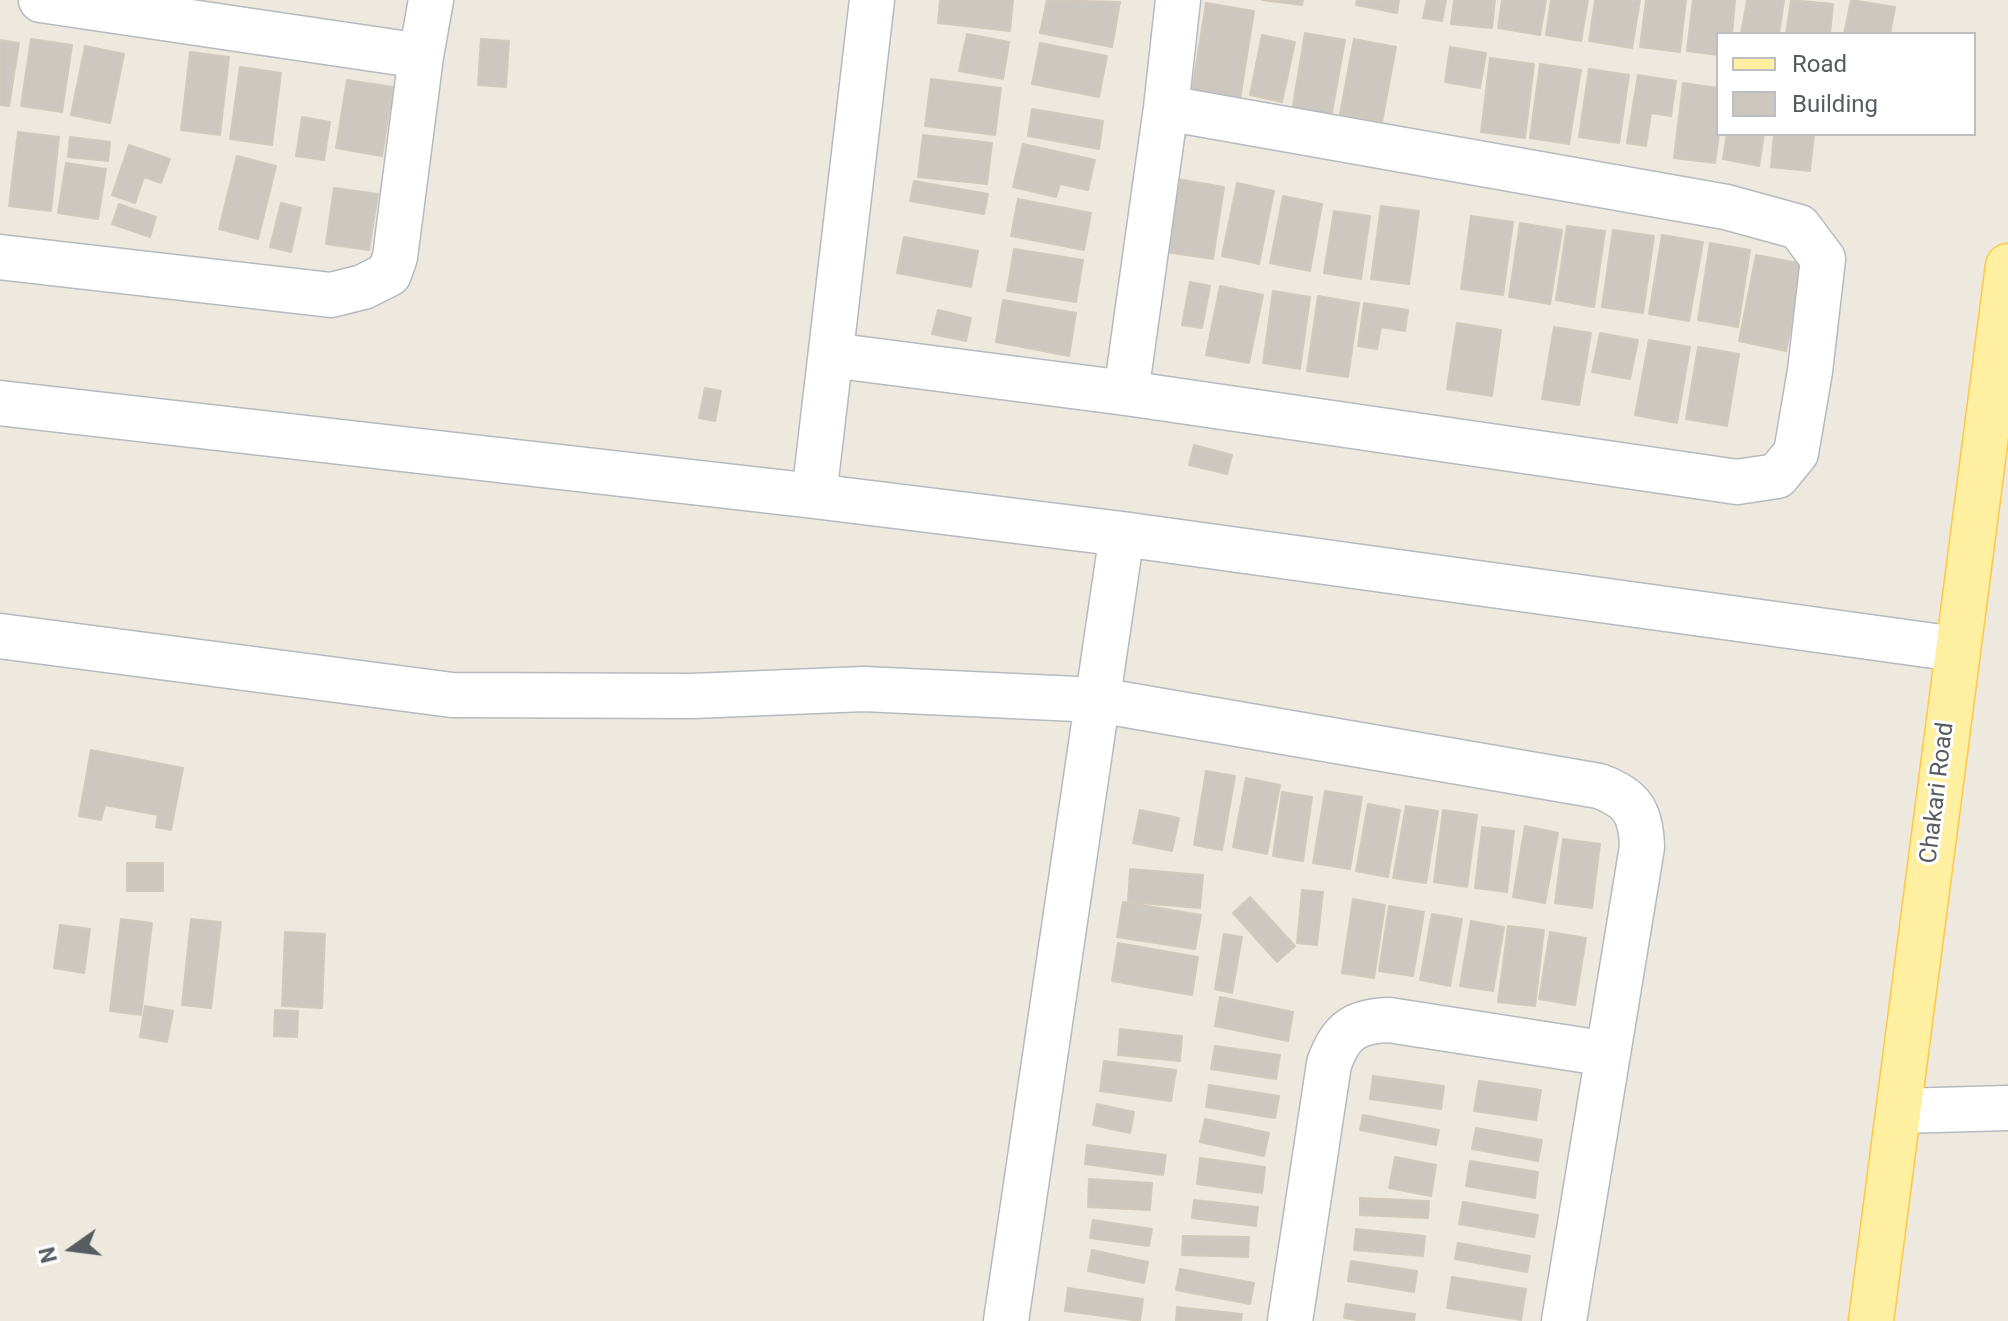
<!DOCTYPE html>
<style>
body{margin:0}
#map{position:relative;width:2008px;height:1321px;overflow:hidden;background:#ede9de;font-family:Roboto,sans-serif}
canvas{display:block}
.legend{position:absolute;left:1716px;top:32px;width:260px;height:104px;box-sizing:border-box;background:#fff;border:2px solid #bcbec0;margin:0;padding:10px 14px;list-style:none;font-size:24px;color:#575c61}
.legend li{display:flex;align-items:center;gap:16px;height:40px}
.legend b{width:40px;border:2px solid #bcbec0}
.north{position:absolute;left:32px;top:1209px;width:80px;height:80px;-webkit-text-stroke:6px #fff;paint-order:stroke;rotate:256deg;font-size:22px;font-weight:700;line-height:32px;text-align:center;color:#575c61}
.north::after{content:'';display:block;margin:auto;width:28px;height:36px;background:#575c61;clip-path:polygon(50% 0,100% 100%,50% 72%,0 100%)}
</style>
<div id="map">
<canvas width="2008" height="1321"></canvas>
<ul class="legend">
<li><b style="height:10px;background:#ffefa0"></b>Road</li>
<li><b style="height:22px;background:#ccc7bf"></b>Building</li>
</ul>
<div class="north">N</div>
</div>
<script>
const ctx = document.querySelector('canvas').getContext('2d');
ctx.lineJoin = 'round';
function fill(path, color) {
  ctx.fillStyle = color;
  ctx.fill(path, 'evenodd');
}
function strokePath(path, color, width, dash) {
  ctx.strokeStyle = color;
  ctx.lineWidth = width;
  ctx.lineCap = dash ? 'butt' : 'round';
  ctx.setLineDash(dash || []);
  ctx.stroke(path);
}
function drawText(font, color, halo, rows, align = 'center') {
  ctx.font = font + ' Roboto,sans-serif';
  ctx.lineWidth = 6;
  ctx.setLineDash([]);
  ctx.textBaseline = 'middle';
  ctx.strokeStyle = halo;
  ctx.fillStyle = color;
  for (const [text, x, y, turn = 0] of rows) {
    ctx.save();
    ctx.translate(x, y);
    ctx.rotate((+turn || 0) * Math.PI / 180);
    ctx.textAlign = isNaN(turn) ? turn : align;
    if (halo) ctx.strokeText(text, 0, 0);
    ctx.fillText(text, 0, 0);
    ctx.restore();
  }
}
const building = new Path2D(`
 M 940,0 L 1013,0 L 1010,31 L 938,23 Z
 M 1047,0 L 1120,2 L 1112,47 L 1040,33 Z
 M 1262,0 L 1303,0 L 1302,5 Z
 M 1357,0 L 1399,0 L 1397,13 L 1356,5 Z
 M 1427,0 L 1446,0 L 1442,21 L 1423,18 Z
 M 1454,0 L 1495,0 L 1492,28 L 1451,24 Z
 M 1502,0 L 1546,0 L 1540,35 L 1498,28 Z
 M 1551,0 L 1588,0 L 1581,41 L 1546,35 Z
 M 1595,0 L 1640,0 L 1632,48 L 1589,41 Z
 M 1646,0 L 1686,0 L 1680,52 L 1640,47 Z
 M 1693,0 L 1735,0 L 1732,34 L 1718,34 L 1718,55 L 1687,51 Z
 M 1747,0 L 1784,0 L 1779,34 L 1741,34 Z
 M 1791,0 L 1833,4 L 1830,34 L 1786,34 Z
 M 1851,0 L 1895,7 L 1890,34 L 1844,34 Z
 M 1206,3 L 1254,11 L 1240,99 L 1192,91 Z
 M 1305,33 L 1345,40 L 1331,118 L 1292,111 Z
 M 967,34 L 1009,42 L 1003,79 L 959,71 Z
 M 1262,35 L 1295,42 L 1282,102 L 1250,95 Z
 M 31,39 L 72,45 L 62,112 L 21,106 Z
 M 481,39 L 509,41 L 506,87 L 478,85 Z
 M 1354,39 L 1396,47 L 1382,122 L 1340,114 Z
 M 0,40 L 19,43 L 9,106 L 0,105 Z
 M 1040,43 L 1107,56 L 1099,97 L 1032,84 Z
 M 85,46 L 124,54 L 110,123 L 71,115 Z
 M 1450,47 L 1486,53 L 1480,88 L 1445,82 Z
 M 190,52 L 229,57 L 220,135 L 181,130 Z
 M 1490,58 L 1534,64 L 1525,138 L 1481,132 Z
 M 1540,64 L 1581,70 L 1569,144 L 1530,138 Z
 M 240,67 L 281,73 L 272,145 L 230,139 Z
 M 1589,69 L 1629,75 L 1619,143 L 1579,137 Z
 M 1638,75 L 1676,81 L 1671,116 L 1651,113 L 1646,146 L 1627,143 Z
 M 931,79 L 1001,88 L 995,135 L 925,126 Z
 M 347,80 L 393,87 L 382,156 L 336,148 Z
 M 1683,83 L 1718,88 L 1719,134 L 1715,163 L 1674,158 Z
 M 1032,109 L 1103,121 L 1099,149 L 1028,136 Z
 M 302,117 L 330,122 L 324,160 L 296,156 Z
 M 18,132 L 59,137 L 51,211 L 9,206 Z
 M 1727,134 L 1764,134 L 1759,166 L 1723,159 Z
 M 1774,134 L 1814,134 L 1810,171 L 1771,167 Z
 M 923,135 L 992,143 L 987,184 L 918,177 Z
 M 70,137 L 110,142 L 108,161 L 68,157 Z
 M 1023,144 L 1095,160 L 1088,190 L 1060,184 L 1056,197 L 1013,187 Z
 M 129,145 L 170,159 L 161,183 L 144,177 L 135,203 L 112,195 Z
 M 237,156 L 276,166 L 258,239 L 219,229 Z
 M 66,163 L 106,169 L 98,219 L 58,213 Z
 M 1177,179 L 1224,187 L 1213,259 L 1166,252 Z
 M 914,181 L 988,194 L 984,214 L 910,201 Z
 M 1237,183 L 1274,191 L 1259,264 L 1222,256 Z
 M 334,188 L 378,194 L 369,250 L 326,244 Z
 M 1283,196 L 1322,204 L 1310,271 L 1270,263 Z
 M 1018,199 L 1091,213 L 1084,250 L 1011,236 Z
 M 281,203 L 301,208 L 291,252 L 270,247 Z
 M 119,204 L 156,217 L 150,237 L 112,224 Z
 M 1381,206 L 1419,211 L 1409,284 L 1371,279 Z
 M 1334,211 L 1370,216 L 1361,279 L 1324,273 Z
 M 1471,216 L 1513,222 L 1503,295 L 1461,289 Z
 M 1520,223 L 1562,230 L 1550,304 L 1509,297 Z
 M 1567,226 L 1605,231 L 1594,307 L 1556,300 Z
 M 1613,230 L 1654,236 L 1643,313 L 1602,307 Z
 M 1662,235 L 1703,242 L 1689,321 L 1649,314 Z
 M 904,237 L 978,251 L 971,287 L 897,273 Z
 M 1710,243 L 1750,250 L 1738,327 L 1698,320 Z
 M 1014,249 L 1083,260 L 1076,302 L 1007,291 Z
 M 1756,255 L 1804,264 L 1786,351 L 1739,341 Z
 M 1190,282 L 1210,286 L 1202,328 L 1182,325 Z
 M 1220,286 L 1263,295 L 1249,363 L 1206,355 Z
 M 1273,291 L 1310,297 L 1300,369 L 1263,363 Z
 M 1318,296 L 1359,303 L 1348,377 L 1307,371 Z
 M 1003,300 L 1076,313 L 1069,356 L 996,342 Z
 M 1364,303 L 1408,310 L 1405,331 L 1381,327 L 1377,349 L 1358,346 Z
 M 938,310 L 971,318 L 966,341 L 932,334 Z
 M 1457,323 L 1501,330 L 1492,396 L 1447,389 Z
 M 1554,327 L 1591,333 L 1579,405 L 1542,399 Z
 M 1600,333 L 1638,340 L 1630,379 L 1592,372 Z
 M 1649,340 L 1690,347 L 1677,423 L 1635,415 Z
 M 1698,347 L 1739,354 L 1727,426 L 1686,419 Z
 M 705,388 L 721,391 L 715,421 L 699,418 Z
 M 1194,445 L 1232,455 L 1227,474 L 1189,465 Z
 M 91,750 L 183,768 L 171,830 L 156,827 L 158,815 L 105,805 L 101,820 L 79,816 Z
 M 1206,771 L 1235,776 L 1222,850 L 1194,845 Z
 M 1246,778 L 1280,785 L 1267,854 L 1233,847 Z
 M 1325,791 L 1362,797 L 1350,869 L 1313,863 Z
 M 1282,792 L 1312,797 L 1303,861 L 1273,856 Z
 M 1368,804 L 1400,810 L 1388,877 L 1356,871 Z
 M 1406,806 L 1438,811 L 1426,883 L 1393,878 Z
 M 1140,810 L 1179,818 L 1172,851 L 1133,843 Z
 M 1443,810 L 1477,815 L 1467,887 L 1434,882 Z
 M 1525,826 L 1558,833 L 1545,903 L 1513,897 Z
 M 1482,827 L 1514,831 L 1507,892 L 1475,888 Z
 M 1563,839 L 1600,844 L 1592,908 L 1555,903 Z
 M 127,863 L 163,863 L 163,891 L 127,891 Z
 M 1130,869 L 1203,875 L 1200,908 L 1128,902 Z
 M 1302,890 L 1323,892 L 1317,945 L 1297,943 Z
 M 1250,897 L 1295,946 L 1277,962 L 1233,913 Z
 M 1353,899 L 1385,905 L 1374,978 L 1342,973 Z
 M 1123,902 L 1201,915 L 1195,949 L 1117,937 Z
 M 1389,906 L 1424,912 L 1413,976 L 1379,971 Z
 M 1432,914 L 1462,919 L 1450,986 L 1420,980 Z
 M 121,919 L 152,923 L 141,1015 L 110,1011 Z
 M 191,919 L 221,922 L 211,1008 L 182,1005 Z
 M 1471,921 L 1504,927 L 1493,991 L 1460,986 Z
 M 60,925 L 90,929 L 84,973 L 54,968 Z
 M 1508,926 L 1544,930 L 1535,1006 L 1498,1002 Z
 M 285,932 L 325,934 L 322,1008 L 282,1006 Z
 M 1550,932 L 1586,938 L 1575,1005 L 1539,999 Z
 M 1224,934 L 1242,937 L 1232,993 L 1215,989 Z
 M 1118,943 L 1198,957 L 1192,995 L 1112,981 Z
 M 1220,997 L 1293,1012 L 1288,1041 L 1215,1026 Z
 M 145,1006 L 173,1011 L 167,1042 L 140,1037 Z
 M 275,1010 L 298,1011 L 297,1037 L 274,1036 Z
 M 1120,1029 L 1182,1036 L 1180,1061 L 1118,1055 Z
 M 1215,1046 L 1280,1055 L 1276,1079 L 1211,1069 Z
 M 1104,1061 L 1176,1070 L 1171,1101 L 1100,1091 Z
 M 1373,1076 L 1444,1086 L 1441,1109 L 1370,1099 Z
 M 1479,1081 L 1541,1090 L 1536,1120 L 1474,1111 Z
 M 1209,1085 L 1279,1096 L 1275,1118 L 1206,1107 Z
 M 1097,1104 L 1134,1112 L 1130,1133 L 1093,1125 Z
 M 1363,1115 L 1439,1130 L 1436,1145 L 1360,1130 Z
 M 1205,1119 L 1269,1133 L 1264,1156 L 1200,1142 Z
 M 1476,1128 L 1542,1140 L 1538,1161 L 1472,1149 Z
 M 1087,1145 L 1166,1155 L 1163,1175 L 1085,1164 Z
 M 1395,1157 L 1436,1165 L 1431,1196 L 1389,1188 Z
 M 1200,1158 L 1265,1167 L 1262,1193 L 1197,1184 Z
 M 1470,1161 L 1538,1172 L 1535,1198 L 1466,1186 Z
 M 1089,1179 L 1152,1183 L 1150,1210 L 1088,1207 Z
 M 1360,1198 L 1429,1201 L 1428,1218 L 1360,1215 Z
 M 1194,1200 L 1258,1207 L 1256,1226 L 1192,1218 Z
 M 1463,1202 L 1538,1215 L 1534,1237 L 1459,1224 Z
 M 1093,1220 L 1152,1229 L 1149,1246 L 1090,1238 Z
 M 1356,1229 L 1425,1236 L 1423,1256 L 1354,1250 Z
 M 1183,1236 L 1249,1237 L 1248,1257 L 1182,1255 Z
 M 1458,1243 L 1530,1256 L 1527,1272 L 1455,1259 Z
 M 1092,1250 L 1148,1262 L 1144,1283 L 1088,1271 Z
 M 1351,1261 L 1417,1271 L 1414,1292 L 1348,1281 Z
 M 1180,1269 L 1254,1283 L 1250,1304 L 1176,1290 Z
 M 1452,1277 L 1526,1289 L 1521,1320 L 1447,1308 Z
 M 1068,1288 L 1143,1299 L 1140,1321 L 1065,1311 Z
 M 1346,1304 L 1415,1314 L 1414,1321 L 1363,1321 L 1344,1318 Z
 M 1177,1307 L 1242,1314 L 1241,1321 L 1176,1321 Z`);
fill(building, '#ccc7bf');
strokePath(building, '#d1cabc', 2);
const minor = new Path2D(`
 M 41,0 L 421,56
 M 0,257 L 331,295 L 363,287 L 389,274 L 395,257 L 421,56 L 431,0
 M 831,355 L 1126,393 L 1737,482 L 1777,476 L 1796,453 L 1810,371 L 1823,259 L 1799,227 L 1726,207 L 1166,108
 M 1126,393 L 1166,108 L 1178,0
 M 0,403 L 814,496 L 1122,534 L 1956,649
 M 814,496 L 872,0
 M 0,636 L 452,695 L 692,696 L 864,689 L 1098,700 L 1599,786 C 1632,798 1641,812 1642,847 L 1564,1321
 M 1900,1111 L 2008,1108
 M 1006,1321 L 1122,534
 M 1290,1321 L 1329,1064 C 1340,1032 1354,1021 1389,1020 L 1608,1054`);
const major = new Path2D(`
 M 1871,1321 C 1919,970 1960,617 2008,266`);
strokePath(minor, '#b6babf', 47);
strokePath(major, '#ffc844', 47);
strokePath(minor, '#fff', 44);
strokePath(major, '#ffefa0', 44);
drawText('24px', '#575c61', '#fff', [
 ["Chakari Road",1938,793,-83]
]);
</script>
